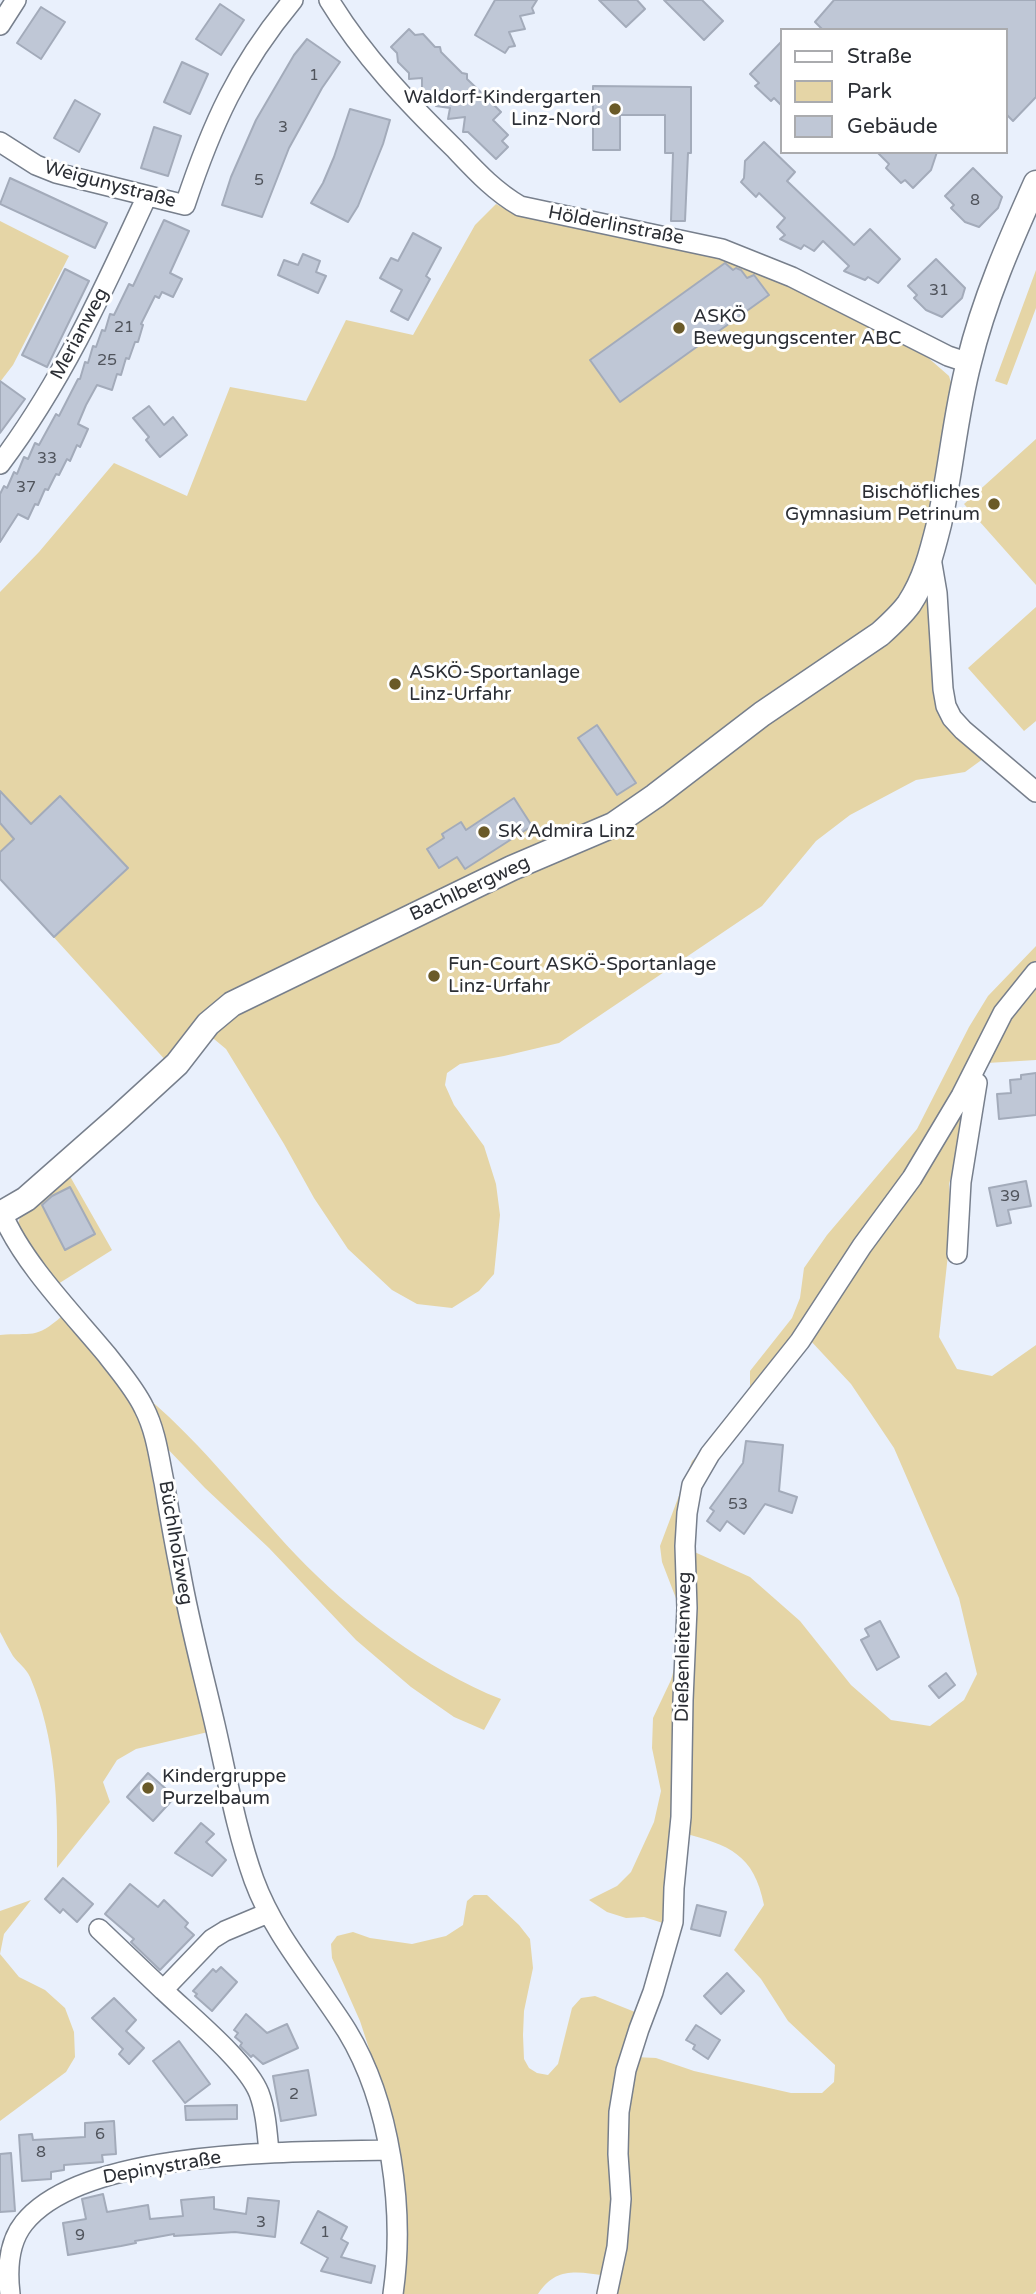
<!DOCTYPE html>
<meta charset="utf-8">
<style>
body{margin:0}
#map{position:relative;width:1036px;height:2294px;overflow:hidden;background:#e9f0fc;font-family:"Varela Round",sans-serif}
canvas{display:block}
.legend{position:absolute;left:780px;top:28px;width:228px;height:126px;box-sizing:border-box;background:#fff;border:2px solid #aaabae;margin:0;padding:9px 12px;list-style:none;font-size:21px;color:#2b2e34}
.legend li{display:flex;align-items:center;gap:14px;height:35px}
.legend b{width:35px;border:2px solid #aaabae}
</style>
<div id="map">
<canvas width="1036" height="2294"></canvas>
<ul class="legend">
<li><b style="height:9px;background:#fff"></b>Straße</li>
<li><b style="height:19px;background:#e5d5a6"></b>Park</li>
<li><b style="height:19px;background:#bfc7d6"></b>Gebäude</li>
</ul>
</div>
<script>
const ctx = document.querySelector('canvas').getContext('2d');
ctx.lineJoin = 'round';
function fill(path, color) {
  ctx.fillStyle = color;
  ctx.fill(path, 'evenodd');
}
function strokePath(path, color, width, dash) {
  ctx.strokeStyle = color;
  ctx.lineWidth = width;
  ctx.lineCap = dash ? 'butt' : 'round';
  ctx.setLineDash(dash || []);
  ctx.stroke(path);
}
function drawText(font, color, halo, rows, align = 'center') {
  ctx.font = font + ' "Varela Round",sans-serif';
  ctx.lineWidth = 6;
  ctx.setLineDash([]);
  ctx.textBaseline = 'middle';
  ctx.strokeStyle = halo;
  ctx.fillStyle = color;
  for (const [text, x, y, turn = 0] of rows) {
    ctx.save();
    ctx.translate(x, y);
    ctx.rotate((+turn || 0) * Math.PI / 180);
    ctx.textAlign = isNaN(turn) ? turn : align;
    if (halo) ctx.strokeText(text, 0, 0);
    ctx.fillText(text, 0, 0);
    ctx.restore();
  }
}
fill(new Path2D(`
 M 496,204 L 513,213 L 708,254 L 770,276 L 925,355 L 949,376 L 952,386 L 942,455 L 921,550 L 912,576 L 891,608 L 926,592 L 931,595 L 940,695 L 987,756 L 965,772 L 916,780 L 850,815 L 816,841 L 762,906 L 559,1043 L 504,1056 L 460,1064 L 447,1073 L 445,1085 L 454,1105 L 484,1146 L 496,1184 L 500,1215 L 494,1274 L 479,1291 L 452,1308 L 417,1304 L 392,1290 L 348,1249 L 314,1198 L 284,1144 L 226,1049 L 208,1034 L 168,1063 L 0,878 L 0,592 L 39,552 L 114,463 L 187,496 L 230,387 L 306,401 L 346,320 L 413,335 L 475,225 Z
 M 0,221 L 69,256 L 13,365 L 0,382 Z
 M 1036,270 L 1036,308 L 1007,385 L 995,381 Z
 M 1036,439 L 1036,585 L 964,504 Z
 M 1036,607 L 1036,721 L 1024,731 L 968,668 Z
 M 1036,946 L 1036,964 L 932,1138 L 755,1391 L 750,1386 L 750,1371 L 792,1318 L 800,1298 L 804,1268 L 827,1235 L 917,1129 L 969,1027 L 988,996 Z
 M 1036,979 L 1036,1060 L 987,1063 L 993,1043 Z
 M 968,1093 L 960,1146 L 949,1184 L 952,1218 L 939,1337 L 957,1369 L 992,1376 L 1036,1345 L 1036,2291 L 1033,2294 L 611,2294 L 623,2147 L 635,2057 L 656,2058 L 694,2071 L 791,2093 L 822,2093 L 834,2082 L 835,2065 L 788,2021 L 761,1979 L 734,1950 L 764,1905 C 754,1854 729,1845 683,1833 L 690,1550 L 750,1577 L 800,1621 L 851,1685 L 891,1720 L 930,1726 L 964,1700 L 977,1674 L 959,1598 L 894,1448 L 851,1384 L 809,1339 Z
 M 67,1171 L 112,1250 L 58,1284 L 27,1246 L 17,1227 L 20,1217 Z
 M 62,1316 C 93,1352 128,1388 144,1433 L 171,1579 L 208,1732 L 136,1749 L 117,1760 L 103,1782 L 110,1802 L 57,1868 C 58,1803 56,1738 30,1677 C 26,1668 18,1663 13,1656 C 8,1648 4,1639 0,1632 L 0,1335 C 32,1332 35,1340 62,1316 Z
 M 149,1399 C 204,1446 247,1503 296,1555 C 349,1611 428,1671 501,1699 L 484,1730 L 454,1717 L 411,1687 L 356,1640 L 269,1548 L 205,1488 L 163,1444 Z
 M 708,1445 L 692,1465 L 683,1498 L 680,1672 L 666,1924 L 644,1917 L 626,1918 L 607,1912 L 589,1900 L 617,1886 L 631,1872 L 654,1822 L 661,1791 L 652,1748 L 653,1718 L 671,1680 L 677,1658 L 679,1616 L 677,1601 L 662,1562 L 660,1546 L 692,1461 Z
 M 474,1895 L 487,1895 L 519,1925 L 530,1939 L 533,1968 L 524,2011 L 523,2035 L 524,2059 L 529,2068 L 537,2073 L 548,2075 L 558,2064 L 572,2008 L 581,1998 L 595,1996 L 640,2014 L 614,2157 L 608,2276 C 578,2272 556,2266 538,2294 L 400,2294 L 380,2082 L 360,2021 L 332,1958 L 331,1944 L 337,1936 L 353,1932 L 370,1938 L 412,1944 L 446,1936 L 463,1925 L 467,1901 Z
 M 31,1900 L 4,1934 L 0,1954 L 19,1977 L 45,1990 L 65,2008 L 74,2032 L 75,2057 L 66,2072 L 0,2121 L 0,1911 Z`), '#e5d5a6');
const building = new Path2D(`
 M 495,0 L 537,0 L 532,8 L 534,13 L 520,16 L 525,29 L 509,32 L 515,46 L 509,47 L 505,53 L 475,35 Z
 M 599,0 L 637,0 L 645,9 L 626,27 Z
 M 664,0 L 702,0 L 723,21 L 704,40 Z
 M 834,0 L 1036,0 L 1036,97 L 1013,121 L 1006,114 L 1006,30 L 823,30 L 815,22 Z
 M 220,4 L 244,20 L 221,55 L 196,39 Z
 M 41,7 L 65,22 L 41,59 L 17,43 Z
 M 409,29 L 415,35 L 423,34 L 435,47 L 440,47 L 441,52 L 462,73 L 467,74 L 467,79 L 490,101 L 494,101 L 495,106 L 501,112 L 493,120 L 508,135 L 502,141 L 508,147 L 496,159 L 468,132 L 463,132 L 465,117 L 448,119 L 450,108 L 436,106 L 436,100 L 427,91 L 422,92 L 422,78 L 409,79 L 409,73 L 398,62 L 397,53 L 391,47 Z
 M 307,39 L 340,62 L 322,88 L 289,148 L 262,217 L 222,205 L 231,177 L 256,120 L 294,55 Z
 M 782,41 L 782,106 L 774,98 L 771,101 L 755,86 L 759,83 L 750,74 Z
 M 182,62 L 208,74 L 190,114 L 164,102 Z
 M 593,86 L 691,87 L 691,153 L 688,153 L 685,221 L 671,221 L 673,153 L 665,153 L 665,115 L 620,115 L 620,150 L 593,150 Z
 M 75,100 L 100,114 L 79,152 L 54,138 Z
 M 350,109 L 390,120 L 383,144 L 358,206 L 348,222 L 311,203 L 323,183 L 334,157 Z
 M 154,127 L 181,136 L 168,176 L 141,168 Z
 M 764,142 L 795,172 L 787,181 L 854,245 L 870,229 L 900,259 L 878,283 L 868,277 L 865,280 L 844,271 L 849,266 L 823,241 L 814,251 L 804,245 L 801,249 L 780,239 L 785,235 L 777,227 L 785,218 L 759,193 L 756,197 L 741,182 L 744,178 L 745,161 Z
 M 877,152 L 937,152 L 931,170 L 913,188 L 905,180 L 901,183 L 886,168 L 889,164 Z
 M 973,168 L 1002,197 L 998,208 L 979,227 L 965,222 L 951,208 L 954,205 L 945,196 Z
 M 10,178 L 107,223 L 95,248 L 0,204 Z
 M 164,220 L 189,231 L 170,273 L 182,279 L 173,297 L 162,292 L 159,298 L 155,296 L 141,324 L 143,325 L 138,342 L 135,342 L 129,359 L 126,358 L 121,375 L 117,374 L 112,390 L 97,385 L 86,405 L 78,424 L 88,429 L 80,447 L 77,445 L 70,461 L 67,459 L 59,475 L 56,474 L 48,490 L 45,489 L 38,505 L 35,504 L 28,519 L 18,514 L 0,542 L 0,494 L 4,486 L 7,488 L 14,472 L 17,474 L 24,457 L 28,459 L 35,443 L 39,445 L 56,414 L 59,416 L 78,379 L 80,379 L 85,362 L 88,363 L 93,346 L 96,347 L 102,330 L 105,331 L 110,314 L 114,315 L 129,284 L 133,286 Z
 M 413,233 L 441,248 L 426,276 L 430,279 L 408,320 L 391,311 L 402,290 L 380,278 L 391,258 L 398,261 Z
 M 303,254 L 320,261 L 316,272 L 326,276 L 318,293 L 278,275 L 284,260 L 298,265 Z
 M 936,259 L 965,288 L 962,298 L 942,317 L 926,310 L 914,298 L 917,295 L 908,286 Z
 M 725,263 L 733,270 L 736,268 L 741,270 L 747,278 L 754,275 L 769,295 L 620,402 L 590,360 Z
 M 65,269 L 89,281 L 47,367 L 22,355 Z
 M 0,381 L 25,399 L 0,433 Z
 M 149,406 L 164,425 L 173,417 L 187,435 L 160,457 L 146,440 L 149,437 L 133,418 Z
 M 597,725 L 636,783 L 617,795 L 578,738 Z
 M 0,791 L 31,824 L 60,796 L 128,868 L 54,937 L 0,879 L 0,852 L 14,839 L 0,823 Z
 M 514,798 L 532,826 L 465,869 L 457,857 L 439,868 L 427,849 L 444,838 L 442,834 L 461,822 L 466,830 Z
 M 1036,1073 L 1036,1115 L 999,1119 L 997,1094 L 1011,1093 L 1010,1080 L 1021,1079 L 1021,1075 Z
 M 1026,1181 L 1031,1206 L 1008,1210 L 1011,1223 L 997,1226 L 989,1188 Z
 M 70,1187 L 95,1234 L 65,1250 L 42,1205 L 52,1196 Z
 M 746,1441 L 783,1445 L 779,1491 L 797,1497 L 792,1513 L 765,1504 L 744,1534 L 727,1521 L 720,1531 L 707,1521 L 714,1511 L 710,1508 L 743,1463 Z
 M 880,1621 L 899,1657 L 877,1670 L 861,1640 L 869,1636 L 865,1629 Z
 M 946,1673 L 955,1685 L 939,1698 L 929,1686 Z
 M 148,1773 L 175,1797 L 153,1821 L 127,1797 Z
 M 201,1823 L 214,1834 L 206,1842 L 226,1860 L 212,1876 L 175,1853 Z
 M 63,1878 L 93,1904 L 77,1922 L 63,1909 L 60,1913 L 45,1899 Z
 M 130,1884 L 158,1907 L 164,1900 L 188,1923 L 185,1927 L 194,1935 L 160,1970 L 131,1942 L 134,1939 L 105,1914 Z
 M 697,1905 L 726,1912 L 720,1936 L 691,1929 Z
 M 221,1967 L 237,1982 L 212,2011 L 195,1996 L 197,1994 L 193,1991 L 213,1969 L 216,1972 Z
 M 727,1973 L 744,1991 L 721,2014 L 704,1996 Z
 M 114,1998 L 136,2020 L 126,2031 L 144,2048 L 129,2064 L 119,2054 L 123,2049 L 92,2018 Z
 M 246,2014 L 267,2033 L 287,2024 L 298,2048 L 263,2064 L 253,2055 L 251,2057 L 240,2046 L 242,2043 L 235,2037 L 238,2033 L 234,2030 Z
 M 696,2025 L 720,2040 L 708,2059 L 693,2049 L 695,2045 L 686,2040 Z
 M 179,2041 L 210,2084 L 185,2103 L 153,2061 Z
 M 308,2070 L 316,2115 L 281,2121 L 273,2076 Z
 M 237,2105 L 237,2119 L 186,2120 L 185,2106 Z
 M 114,2121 L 116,2154 L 102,2155 L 103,2162 L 64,2165 L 64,2170 L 51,2172 L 51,2179 L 22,2181 L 19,2135 L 32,2134 L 33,2140 L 85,2137 L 85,2123 Z
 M 11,2153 L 15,2211 L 0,2212 L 0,2154 Z
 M 103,2194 L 107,2212 L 148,2205 L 150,2219 L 183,2216 L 181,2200 L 214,2197 L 214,2209 L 246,2214 L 248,2198 L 279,2201 L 275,2237 L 235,2232 L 174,2236 L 174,2234 L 135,2241 L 136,2243 L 121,2246 L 68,2255 L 63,2223 L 86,2219 L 82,2199 Z
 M 318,2211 L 347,2227 L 341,2239 L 348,2243 L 341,2257 L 375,2266 L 371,2283 L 321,2271 L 328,2258 L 301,2243 Z`);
fill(building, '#bfc7d6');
strokePath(building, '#a3abba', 2);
const minor = new Path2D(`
 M 329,0 C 363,56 408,103 455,149 C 475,170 494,191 520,206 L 722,249 L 792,277 L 948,356 L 969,363
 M 0,25 L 16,0
 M 0,142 L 36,165 L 56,173 L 185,205 C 212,124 238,66 293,0
 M 0,464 C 62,382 104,289 147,196
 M 931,558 L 937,593 L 943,689 L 946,706 L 952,718 L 963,730 L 1036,792
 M 0,1214 L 2,1213 C 22,1262 73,1314 107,1355 C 120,1372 135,1389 144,1408 C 156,1431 159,1458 164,1482 C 169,1511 174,1541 180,1570 C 189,1622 203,1673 215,1725 C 227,1777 236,1830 254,1880 C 275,1937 315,1980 347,2031 C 391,2103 405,2211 393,2294
 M 957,1254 L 961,1182 L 977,1083 L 971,1078
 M 268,1913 L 225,1931 L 212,1939 L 163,1990 C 189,2015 247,2062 259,2093 C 266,2112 267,2132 269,2152
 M 99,1929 L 163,1990
 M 10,2294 C 7,2269 8,2243 24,2223 C 84,2148 298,2152 388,2150
 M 607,2294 L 617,2247 L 621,2199 L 618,2154 L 619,2112 L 626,2070 L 639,2029 L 653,1992 L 673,1922 L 674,1888 L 681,1817 L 683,1700 L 687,1608 L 685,1546 L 687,1513 L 692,1485 L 710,1454 L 800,1341 L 862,1246 L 912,1178 L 961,1096 L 1003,1013 L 1036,972`);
const tertiary = new Path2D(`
 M 2,1213 L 26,1199 L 118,1118 L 177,1064 L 208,1024 L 232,1004 L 512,868 L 613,825 L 655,796 L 762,714 L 880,634 C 890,625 901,615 909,604 C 925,580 932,552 939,524 C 951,471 955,415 969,362 C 984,300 1010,241 1036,183`);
strokePath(minor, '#777f8c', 22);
strokePath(tertiary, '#777f8c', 27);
strokePath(minor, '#fff', 19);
strokePath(tertiary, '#fff', 24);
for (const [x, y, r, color] of [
 [615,109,7,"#6a5a28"],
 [679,328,7,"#6a5a28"],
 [994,504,7,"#6a5a28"],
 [395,684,7,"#6a5a28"],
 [484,832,7,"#6a5a28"],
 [434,976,7,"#6a5a28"],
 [148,1788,7,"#6a5a28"]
]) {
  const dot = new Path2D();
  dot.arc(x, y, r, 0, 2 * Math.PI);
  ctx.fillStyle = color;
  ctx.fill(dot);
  strokePath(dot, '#fff', 2.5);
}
drawText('16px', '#50545c', null, [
 ["1",314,76],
 ["3",283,128],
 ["5",259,181],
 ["8",975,201],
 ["31",939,291],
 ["21",124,328],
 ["25",107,361],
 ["33",47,459],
 ["37",26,488],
 ["39",1010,1197],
 ["53",738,1505],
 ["2",294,2095],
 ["6",100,2135],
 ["8",41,2153],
 ["3",261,2223],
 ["1",325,2233],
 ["9",80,2236]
]);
drawText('19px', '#2b2e34', '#fff', [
 ["Waldorf-Kindergarten",601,98,"right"],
 ["Linz-Nord",601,120,"right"],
 ["ASKÖ",693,317],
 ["Bewegungscenter ABC",693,339],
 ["Bischöfliches",980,493,"right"],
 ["Gymnasium Petrinum",980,515,"right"],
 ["ASKÖ-Sportanlage",409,673],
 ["Linz-Urfahr",409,695],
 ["SK Admira Linz",498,832],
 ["Fun-Court ASKÖ-Sportanlage",448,965],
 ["Linz-Urfahr",448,987],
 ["Kindergruppe",162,1777],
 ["Purzelbaum",162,1799]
], 'left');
drawText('19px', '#2b2e34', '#fff', [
 ["Weigunystraße",110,185,15],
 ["Hölderlinstraße",616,226,11],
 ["Merianweg",80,334,-62],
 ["Bachlbergweg",470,889,-25],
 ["Büchlholzweg",175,1543,80],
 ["Dießenleitenweg",684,1647,-89],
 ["Depinystraße",162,2168,-10]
]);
</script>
